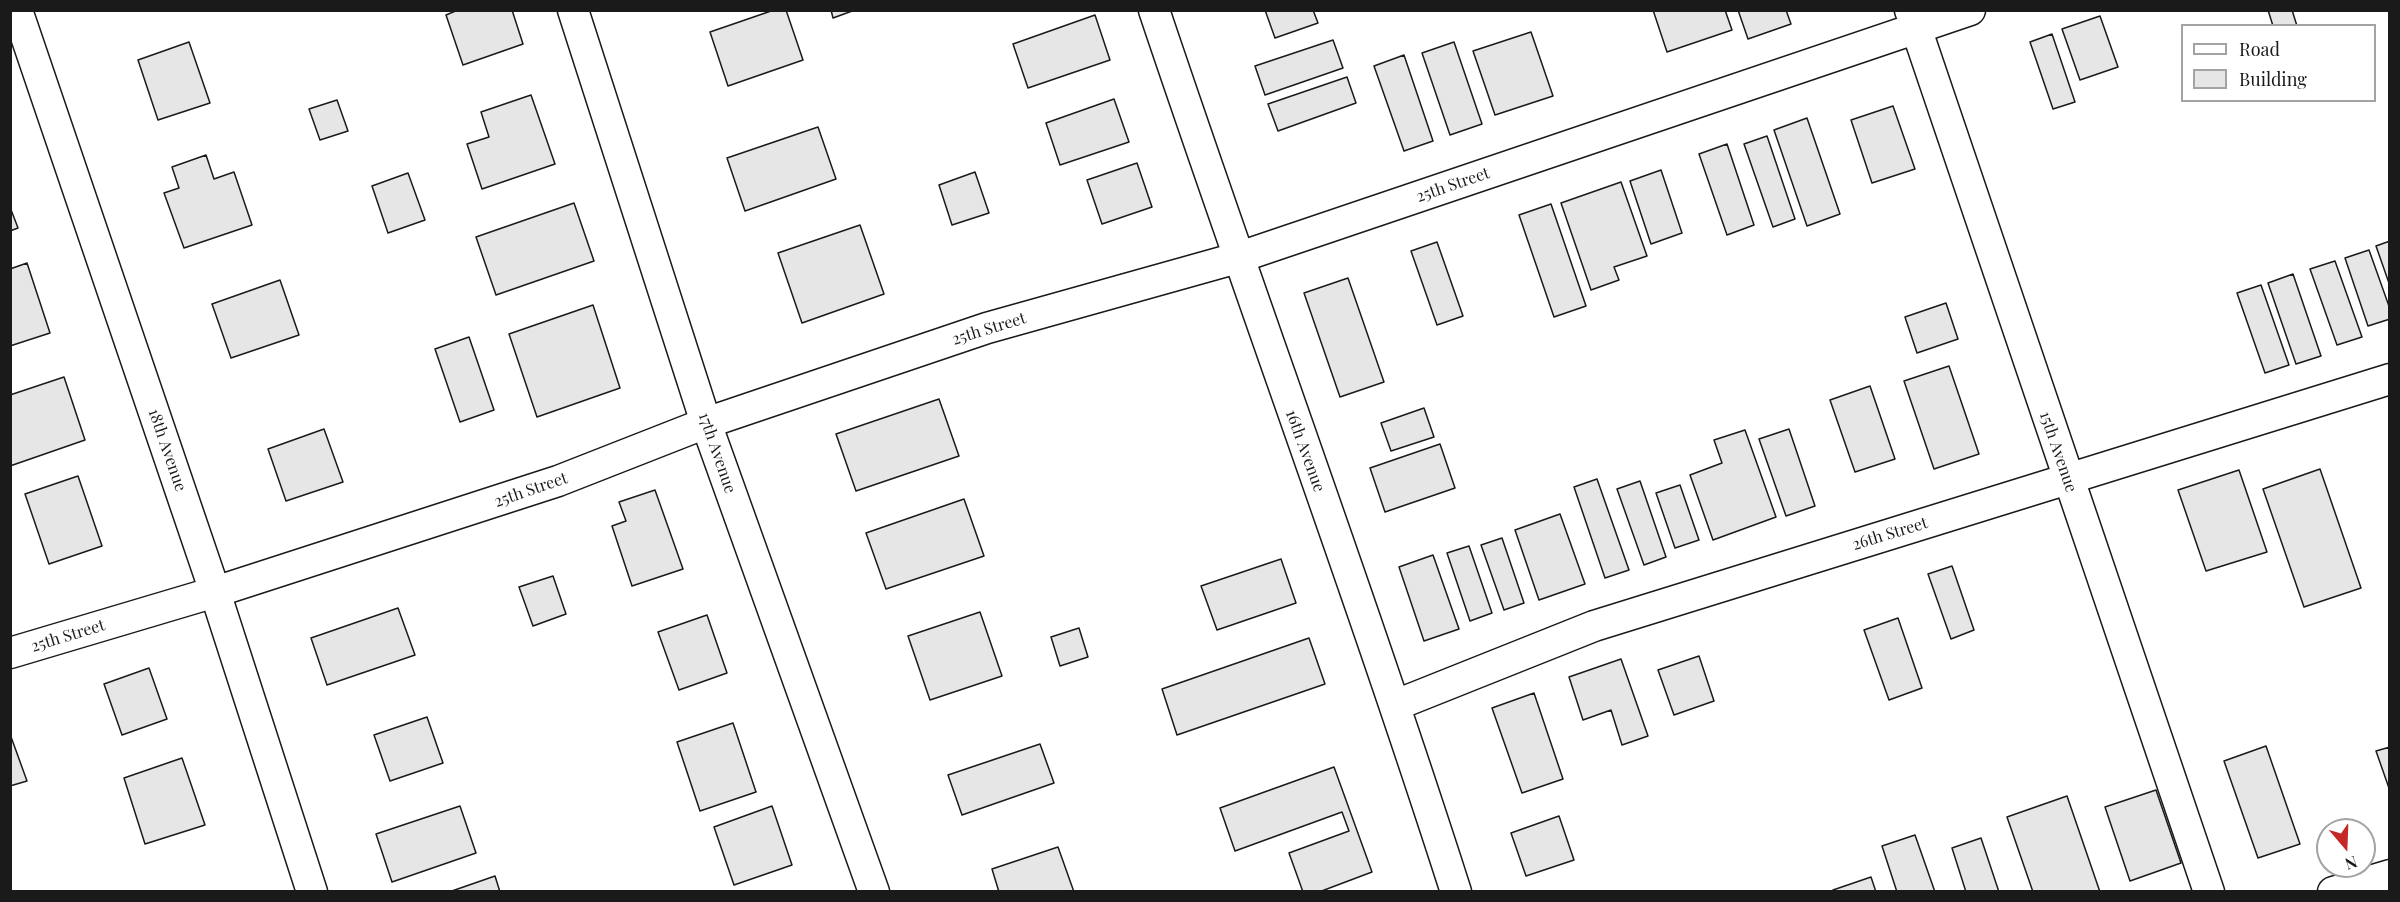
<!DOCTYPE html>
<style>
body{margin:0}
#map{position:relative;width:2400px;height:902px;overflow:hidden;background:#fff;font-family:"Playfair Display",serif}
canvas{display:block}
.frame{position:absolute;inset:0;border:12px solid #1a1a1a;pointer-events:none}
.legend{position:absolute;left:2181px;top:24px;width:195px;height:78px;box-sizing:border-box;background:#fff;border:2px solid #a3a3a3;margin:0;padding:8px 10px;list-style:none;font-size:18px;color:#1a1a1a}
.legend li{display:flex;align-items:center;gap:12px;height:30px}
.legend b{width:30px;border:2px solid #a3a3a3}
.north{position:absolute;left:2316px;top:818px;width:60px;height:60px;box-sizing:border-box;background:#fff;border:2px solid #a3a3a3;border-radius:50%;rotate:161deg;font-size:16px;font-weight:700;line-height:24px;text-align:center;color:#1a1a1a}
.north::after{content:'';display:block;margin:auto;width:21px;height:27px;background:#c62828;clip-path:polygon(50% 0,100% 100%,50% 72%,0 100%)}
</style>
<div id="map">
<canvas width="2400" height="902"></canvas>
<div class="frame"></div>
<ul class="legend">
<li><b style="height:8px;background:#fff"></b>Road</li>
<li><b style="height:16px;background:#e6e6e6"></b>Building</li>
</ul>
<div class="north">N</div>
</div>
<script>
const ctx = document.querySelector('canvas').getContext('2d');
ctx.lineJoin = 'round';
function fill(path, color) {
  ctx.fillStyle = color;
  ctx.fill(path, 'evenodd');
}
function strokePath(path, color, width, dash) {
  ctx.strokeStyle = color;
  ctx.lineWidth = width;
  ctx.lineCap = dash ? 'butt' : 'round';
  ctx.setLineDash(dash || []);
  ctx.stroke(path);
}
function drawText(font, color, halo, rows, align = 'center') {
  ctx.font = font + ' "Playfair Display",serif';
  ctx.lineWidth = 4.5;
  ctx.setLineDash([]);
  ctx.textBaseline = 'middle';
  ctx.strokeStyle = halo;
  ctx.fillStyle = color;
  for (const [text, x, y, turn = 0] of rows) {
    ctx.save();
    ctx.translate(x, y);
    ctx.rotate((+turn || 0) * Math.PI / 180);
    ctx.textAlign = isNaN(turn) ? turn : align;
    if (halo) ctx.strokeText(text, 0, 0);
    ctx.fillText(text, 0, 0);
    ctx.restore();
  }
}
const building = new Path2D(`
 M 458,10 L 512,10 L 523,44 L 463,65 L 446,15 Z
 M 774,10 L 786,10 L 803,60 L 728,86 L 710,32 Z
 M 831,10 L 855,10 L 833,18 Z
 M 1265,10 L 1313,10 L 1318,23 L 1275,38 Z
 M 1653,10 L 1725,10 L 1732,30 L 1667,52 Z
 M 1738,10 L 1786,10 L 1791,24 L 1748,39 Z
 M 2268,10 L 2292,10 L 2297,26 L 2273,26 Z
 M 1095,15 L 1110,60 L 1028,88 L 1013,44 Z
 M 2100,16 L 2118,67 L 2080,80 L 2062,29 Z
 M 1531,32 L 1553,96 L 1495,115 L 1473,51 Z
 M 2052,34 L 2075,102 L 2053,109 L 2030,42 Z
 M 1333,40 L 1343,68 L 1265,95 L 1255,66 Z
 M 189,42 L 210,103 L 158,120 L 138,60 Z
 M 1454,42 L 1482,124 L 1450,135 L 1422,53 Z
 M 1404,55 L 1433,141 L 1404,151 L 1374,66 Z
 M 1347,77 L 1356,103 L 1278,131 L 1268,104 Z
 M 531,95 L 555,164 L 482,189 L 467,144 L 489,137 L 481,112 Z
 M 1114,99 L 1129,142 L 1060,165 L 1046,123 Z
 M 337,100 L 348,131 L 320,140 L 309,109 Z
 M 1893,106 L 1915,169 L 1872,183 L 1851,120 Z
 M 1807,118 L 1840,214 L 1807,226 L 1774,130 Z
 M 818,127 L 836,179 L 745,211 L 727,158 Z
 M 1767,136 L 1795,219 L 1773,227 L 1744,144 Z
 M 1727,144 L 1754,225 L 1727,235 L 1699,154 Z
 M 206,155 L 214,179 L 234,172 L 252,225 L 184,248 L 164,193 L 179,188 L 172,167 Z
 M 1137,163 L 1152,207 L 1102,224 L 1087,180 Z
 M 1661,170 L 1682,233 L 1651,244 L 1630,181 Z
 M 975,172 L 989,213 L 952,225 L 939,185 Z
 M 408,173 L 425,220 L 388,233 L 372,186 Z
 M 1621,182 L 1647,256 L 1614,267 L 1619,280 L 1591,290 L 1561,203 Z
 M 574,203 L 594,261 L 496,295 L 476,237 Z
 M 1551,204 L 1586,306 L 1554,317 L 1519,215 Z
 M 10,207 L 18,228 L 10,231 Z
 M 860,225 L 884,294 L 802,323 L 778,253 Z
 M 2390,241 L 2390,286 L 2376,246 Z
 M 1437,242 L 1463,316 L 1437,325 L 1411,251 Z
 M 2369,250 L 2390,309 L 2390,319 L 2368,326 L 2345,258 Z
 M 2335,261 L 2362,337 L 2337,345 L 2310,269 Z
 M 27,263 L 50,333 L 10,346 L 10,269 Z
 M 2293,274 L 2321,356 L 2296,364 L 2268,283 Z
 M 1348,278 L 1384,382 L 1340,397 L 1304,293 Z
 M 280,280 L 299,335 L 231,358 L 212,304 Z
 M 2261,285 L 2289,365 L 2265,373 L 2237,293 Z
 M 1946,303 L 1958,339 L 1917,353 L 1905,317 Z
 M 593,305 L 620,388 L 537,417 L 509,334 Z
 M 469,337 L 494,410 L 460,422 L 435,349 Z
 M 1949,366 L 1979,454 L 1934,469 L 1904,381 Z
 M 64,377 L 85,440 L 10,466 L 10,395 Z
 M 1870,386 L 1895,459 L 1855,472 L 1830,400 Z
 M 939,399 L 959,456 L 856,491 L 836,434 Z
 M 1424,408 L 1434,437 L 1391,451 L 1381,423 Z
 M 324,429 L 343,482 L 286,501 L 268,449 Z
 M 1789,429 L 1815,506 L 1786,516 L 1759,439 Z
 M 1745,430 L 1776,517 L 1713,540 L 1690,475 L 1722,463 L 1714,440 Z
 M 1440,444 L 1455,488 L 1385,512 L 1370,468 Z
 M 2320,469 L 2361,588 L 2304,607 L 2263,489 Z
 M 2239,470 L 2267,552 L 2206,571 L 2178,490 Z
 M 78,476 L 102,546 L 49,564 L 25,494 Z
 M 1597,479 L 1629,570 L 1605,578 L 1574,487 Z
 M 1640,481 L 1666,557 L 1644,565 L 1617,489 Z
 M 1680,485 L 1699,540 L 1675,548 L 1656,493 Z
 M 655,490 L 683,569 L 632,586 L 612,526 L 626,521 L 619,502 Z
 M 964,499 L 984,556 L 886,589 L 866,533 Z
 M 1560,514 L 1585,584 L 1539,600 L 1515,530 Z
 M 1502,538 L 1524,603 L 1504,610 L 1481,545 Z
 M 1469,546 L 1492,613 L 1470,621 L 1447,553 Z
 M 1433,555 L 1459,629 L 1424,641 L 1399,567 Z
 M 1281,559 L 1296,603 L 1217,630 L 1201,586 Z
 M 1952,566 L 1974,630 L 1951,639 L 1928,574 Z
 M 553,576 L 566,614 L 533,626 L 519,587 Z
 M 398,608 L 415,655 L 327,685 L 311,638 Z
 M 980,612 L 1002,676 L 930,700 L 908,636 Z
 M 707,615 L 727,673 L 679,690 L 658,632 Z
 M 1898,618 L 1922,688 L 1889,700 L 1864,630 Z
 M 1079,628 L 1088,657 L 1060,666 L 1051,637 Z
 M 1309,638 L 1325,684 L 1177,735 L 1162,689 Z
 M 1699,656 L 1714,701 L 1674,715 L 1658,670 Z
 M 1621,659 L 1648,736 L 1622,745 L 1611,710 L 1583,720 L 1569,677 Z
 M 149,668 L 167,719 L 122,735 L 104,684 Z
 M 1534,693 L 1563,779 L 1522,793 L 1492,708 Z
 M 427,717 L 443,763 L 390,781 L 374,735 Z
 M 733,723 L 756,792 L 700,811 L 677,742 Z
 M 10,734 L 27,781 L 10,786 Z
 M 1040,744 L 1054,783 L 962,815 L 948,775 Z
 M 2266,746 L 2300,844 L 2258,858 L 2224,761 Z
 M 2390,747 L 2390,791 L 2376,751 Z
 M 182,758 L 205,825 L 145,844 L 124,778 Z
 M 1334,767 L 1372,872 L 1319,892 L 1303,892 L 1289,853 L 1349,831 L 1342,812 L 1235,851 L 1220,808 Z
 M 2156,790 L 2181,863 L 2130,881 L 2105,807 Z
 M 2067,796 L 2100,892 L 2033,892 L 2007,817 Z
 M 460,806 L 476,853 L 392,882 L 376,834 Z
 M 772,806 L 792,865 L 734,885 L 714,827 Z
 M 1559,816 L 1574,860 L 1526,876 L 1511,833 Z
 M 1915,835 L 1935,892 L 1897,892 L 1882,846 Z
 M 1981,838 L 1999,892 L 1966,892 L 1952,848 Z
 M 1058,847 L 1074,892 L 999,892 L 992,869 Z
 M 495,876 L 500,892 L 449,892 Z
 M 1871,877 L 1876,892 L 1833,892 L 1833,890 Z`);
fill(building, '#e6e6e6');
strokePath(building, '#1a1a1a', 1.5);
const street = new Path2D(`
 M 17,10 L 215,592 L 312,892
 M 573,10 L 706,423 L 874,892
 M 1154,10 C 1253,305 1361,596 1456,892
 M 1910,10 L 2209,892
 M 10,653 L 215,592 L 558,481 L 706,423 L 987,328 L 1237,258 L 1970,10
 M 1396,705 L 1594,626 L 2390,379
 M 2333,892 L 2390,875`);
strokePath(street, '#1a1a1a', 33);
strokePath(street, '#fff', 30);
drawText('16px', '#1a1a1a', '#fff', [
 ["25th Street",1453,185,-19],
 ["25th Street",989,329,-17],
 ["18th Avenue",167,450,71],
 ["16th Avenue",1305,451,70],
 ["15th Avenue",2058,452,71],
 ["17th Avenue",717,453,71],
 ["25th Street",531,490,-19],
 ["26th Street",1890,534,-17],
 ["25th Street",68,636,-17]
]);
</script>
